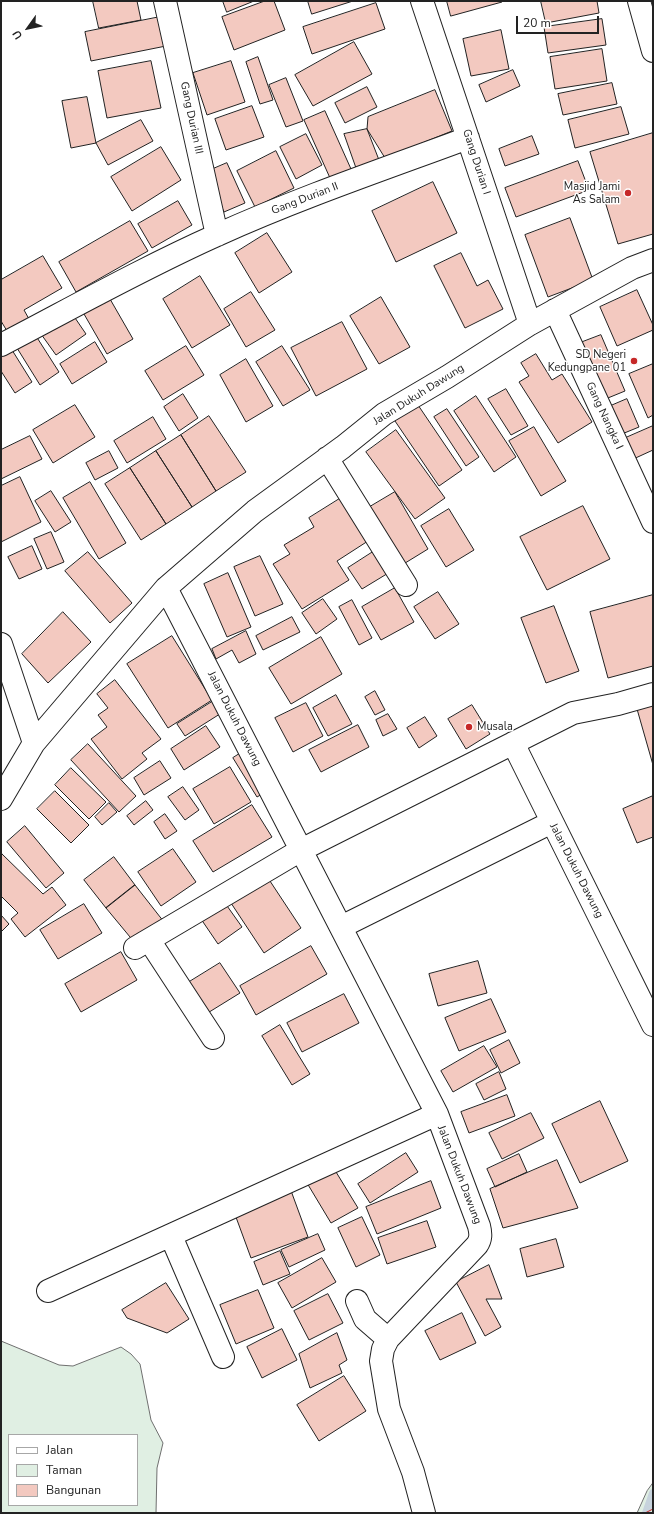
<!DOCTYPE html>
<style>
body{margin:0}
#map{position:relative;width:654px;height:1514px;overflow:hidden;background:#fff;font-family:"Nunito Sans",sans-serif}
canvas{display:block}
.frame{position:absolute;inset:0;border:2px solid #222;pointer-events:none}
.legend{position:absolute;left:8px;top:1434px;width:130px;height:72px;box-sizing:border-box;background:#fff;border:1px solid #a7a7a7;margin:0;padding:5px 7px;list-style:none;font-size:12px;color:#222}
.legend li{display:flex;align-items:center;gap:8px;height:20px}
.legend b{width:20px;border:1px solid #a7a7a7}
.north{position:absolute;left:8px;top:8px;width:40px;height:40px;-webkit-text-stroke:3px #fff;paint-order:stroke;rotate:237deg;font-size:11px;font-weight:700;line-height:16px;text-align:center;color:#222}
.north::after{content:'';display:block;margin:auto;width:14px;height:18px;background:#222;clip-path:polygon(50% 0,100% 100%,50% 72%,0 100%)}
.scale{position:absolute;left:516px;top:16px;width:83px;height:18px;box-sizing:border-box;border:2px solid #222;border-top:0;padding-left:5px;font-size:12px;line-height:14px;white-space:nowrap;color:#222;-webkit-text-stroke:3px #fff;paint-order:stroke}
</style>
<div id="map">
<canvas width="654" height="1514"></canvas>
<div class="frame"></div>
<ul class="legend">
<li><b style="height:5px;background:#fff"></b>Jalan</li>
<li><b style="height:11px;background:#e0efe3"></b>Taman</li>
<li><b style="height:11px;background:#f3c9c0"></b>Bangunan</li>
</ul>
<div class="north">U</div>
<div class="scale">20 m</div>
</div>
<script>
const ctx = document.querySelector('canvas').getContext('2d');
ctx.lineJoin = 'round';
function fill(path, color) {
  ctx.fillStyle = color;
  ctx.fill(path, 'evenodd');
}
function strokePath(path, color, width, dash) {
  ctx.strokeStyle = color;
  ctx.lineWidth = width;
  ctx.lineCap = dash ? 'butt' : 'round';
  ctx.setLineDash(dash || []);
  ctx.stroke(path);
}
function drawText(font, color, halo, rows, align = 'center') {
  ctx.font = font + ' "Nunito Sans",sans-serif';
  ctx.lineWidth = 3;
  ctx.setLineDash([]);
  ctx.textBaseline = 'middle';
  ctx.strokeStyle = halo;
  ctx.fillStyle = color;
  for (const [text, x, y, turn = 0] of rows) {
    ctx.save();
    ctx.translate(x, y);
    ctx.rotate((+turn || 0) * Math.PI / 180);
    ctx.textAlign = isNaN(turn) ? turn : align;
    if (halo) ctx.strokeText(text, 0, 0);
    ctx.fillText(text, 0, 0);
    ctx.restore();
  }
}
const green = new Path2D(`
 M 1,1341 L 59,1365 L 73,1366 L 121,1347 L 131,1354 L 140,1364 L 151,1420 L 163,1443 L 157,1468 L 156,1513 L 1,1513 ZM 9,1435 L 137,1435 L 137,1505 L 9,1505 Z
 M 653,1483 L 653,1513 L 637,1513 L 647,1491 Z`);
fill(green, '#e0efe3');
strokePath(green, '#6f6f6f', 1);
strokePath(new Path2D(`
 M 646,1513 L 653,1493`), '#c7d3dd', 8);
const building = new Path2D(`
 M 93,1 L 137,1 L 141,20 L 99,28 Z
 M 223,1 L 254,1 L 227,12 Z
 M 265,1 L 274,1 L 285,30 L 234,50 L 222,17 Z
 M 308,1 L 353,1 L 312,14 Z
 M 447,1 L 502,1 L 502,2 L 451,16 Z
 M 541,1 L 597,1 L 599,13 L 546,23 Z
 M 376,3 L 385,29 L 312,54 L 303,27 Z
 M 160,17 L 166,46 L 91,61 L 85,32 Z
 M 602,19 L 606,45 L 548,53 L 544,27 Z
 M 501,30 L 509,69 L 471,76 L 463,39 Z
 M 354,42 L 372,74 L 313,106 L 295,75 Z
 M 602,49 L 607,81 L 555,89 L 550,57 Z
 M 258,57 L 273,100 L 260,104 L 246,62 Z
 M 151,61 L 161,108 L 107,118 L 98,71 Z
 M 231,61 L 245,102 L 207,115 L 193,73 Z
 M 513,70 L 520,86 L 486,102 L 479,85 Z
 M 286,78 L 303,121 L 286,127 L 269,85 Z
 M 612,83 L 617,104 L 563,115 L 558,94 Z
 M 367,87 L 377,107 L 345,123 L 335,103 Z
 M 435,90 L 452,131 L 385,158 L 367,129 L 368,117 Z
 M 87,97 L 96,143 L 71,148 L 62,101 Z
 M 252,106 L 264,137 L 226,150 L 215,119 Z
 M 621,107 L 629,134 L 575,148 L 568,120 Z
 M 325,111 L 351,169 L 330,178 L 304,120 Z
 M 141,120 L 153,141 L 108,165 L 96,143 Z
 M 367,129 L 379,160 L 356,168 L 344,134 Z
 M 653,133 L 653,234 L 618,244 L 590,152 Z
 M 306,134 L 322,165 L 296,179 L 280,147 Z
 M 532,136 L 539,154 L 505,166 L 499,149 Z
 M 161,147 L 181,180 L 132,211 L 111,177 Z
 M 276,151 L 294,188 L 255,207 L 237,171 Z
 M 578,161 L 589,190 L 516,217 L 505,188 Z
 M 227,163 L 245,203 L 224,212 L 206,172 Z
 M 433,182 L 457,233 L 396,262 L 372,211 Z
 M 178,201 L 192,225 L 152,248 L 138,224 Z
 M 570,218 L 593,280 L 548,297 L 525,235 Z
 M 130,221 L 148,251 L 76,292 L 59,262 Z
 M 267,233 L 292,272 L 259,293 L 235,253 Z
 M 461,253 L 477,286 L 488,280 L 503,309 L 465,328 L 434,266 Z
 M 43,256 L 62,288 L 24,310 L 29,319 L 7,331 L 1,321 L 1,280 Z
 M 200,276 L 230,325 L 192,348 L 163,299 Z
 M 637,290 L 653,325 L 653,330 L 617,346 L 600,307 Z
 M 251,292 L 275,330 L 246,347 L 224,309 Z
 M 381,297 L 410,347 L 379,364 L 350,316 Z
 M 110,299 L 133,339 L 107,354 L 84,314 Z
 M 71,312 L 86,334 L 56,355 L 41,334 Z
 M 342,322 L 367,369 L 316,396 L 291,348 Z
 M 601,335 L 625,391 L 603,400 L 580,343 Z
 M 36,336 L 59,372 L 40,385 L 17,348 Z
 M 95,342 L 107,362 L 72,384 L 60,364 Z
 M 186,346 L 204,375 L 163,400 L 145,371 Z
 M 282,346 L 310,390 L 283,406 L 256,362 Z
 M 12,350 L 32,382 L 15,393 L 1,371 L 1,357 Z
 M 536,354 L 552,380 L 562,374 L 592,422 L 558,443 L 519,382 L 529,376 L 521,363 Z
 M 246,359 L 273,406 L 246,422 L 220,375 Z
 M 653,364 L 653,415 L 648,418 L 629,374 Z
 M 506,389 L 528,426 L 511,435 L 488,399 Z
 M 183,394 L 198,418 L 179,431 L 164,407 Z
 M 476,396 L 516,457 L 494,472 L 454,411 Z
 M 627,399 L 639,427 L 617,436 L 606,408 Z
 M 75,405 L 95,437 L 53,463 L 33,430 Z
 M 418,405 L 462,470 L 439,486 L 395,421 Z
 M 447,409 L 479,457 L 466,466 L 434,417 Z
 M 209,416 L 246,472 L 216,491 L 181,435 Z
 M 153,417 L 166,439 L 127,463 L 114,441 Z
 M 653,426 L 653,450 L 629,461 L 621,440 Z
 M 534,427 L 566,481 L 541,496 L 509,441 Z
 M 396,430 L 445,498 L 415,519 L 366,452 Z
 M 181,435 L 216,491 L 192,507 L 156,451 Z
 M 30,436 L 42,459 L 1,479 L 1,450 Z
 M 109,451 L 118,468 L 95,480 L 86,463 Z
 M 156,451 L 192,507 L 166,524 L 130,468 Z
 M 130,468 L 166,524 L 141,540 L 105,484 Z
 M 20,477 L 41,522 L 1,542 L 1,486 Z
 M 90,482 L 126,543 L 99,559 L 63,498 Z
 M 51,491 L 71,522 L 55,532 L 35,501 Z
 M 395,492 L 428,549 L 397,568 L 363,511 Z
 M 341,498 L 368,541 L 337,561 L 349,580 L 302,609 L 273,564 L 290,554 L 284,545 L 314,527 L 309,518 Z
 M 583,506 L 610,559 L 547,590 L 520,537 Z
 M 449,509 L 474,550 L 446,567 L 421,526 Z
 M 51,532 L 64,562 L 47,569 L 34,539 Z
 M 32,546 L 42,569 L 19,579 L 8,557 Z
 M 376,550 L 390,572 L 362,589 L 348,568 Z
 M 88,552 L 132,603 L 110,623 L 65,571 Z
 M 260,556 L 283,604 L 255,616 L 234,567 Z
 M 228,573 L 251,627 L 227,637 L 204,584 Z
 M 395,588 L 414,622 L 381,640 L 362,607 Z
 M 438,592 L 459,624 L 435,639 L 414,607 Z
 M 653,595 L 653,666 L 608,678 L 590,612 Z
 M 323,599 L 337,619 L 316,634 L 302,613 Z
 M 352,600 L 372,638 L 359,645 L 339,607 Z
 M 554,606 L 579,671 L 546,683 L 521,618 Z
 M 63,612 L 91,642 L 48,683 L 22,654 Z
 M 292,617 L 300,632 L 263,650 L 256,636 Z
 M 246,631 L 256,654 L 239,663 L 232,650 L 216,659 L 212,649 Z
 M 172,636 L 212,700 L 168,728 L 127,664 Z
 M 321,637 L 342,674 L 291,704 L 269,668 Z
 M 115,680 L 161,739 L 142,753 L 147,759 L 122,779 L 91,739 L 107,727 L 98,715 L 108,708 L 97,694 Z
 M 375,691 L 385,710 L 375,715 L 365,697 Z
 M 336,695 L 352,724 L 328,736 L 313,708 Z
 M 215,700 L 223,712 L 185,736 L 177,724 Z
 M 306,703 L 323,736 L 293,752 L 275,718 Z
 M 653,704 L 653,765 L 637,709 Z
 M 472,705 L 490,734 L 466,749 L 448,719 Z
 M 388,714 L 397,729 L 383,736 L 376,720 Z
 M 425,717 L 437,736 L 419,748 L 407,728 Z
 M 358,725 L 369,747 L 321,772 L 309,750 Z
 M 206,726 L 220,747 L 184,770 L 171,749 Z
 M 88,744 L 136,796 L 119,812 L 71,760 Z
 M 244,751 L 269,790 L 257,797 L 233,758 Z
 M 160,761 L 171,778 L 144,795 L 134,778 Z
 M 230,767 L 251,802 L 214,824 L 193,789 Z
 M 71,768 L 106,802 L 89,819 L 55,785 Z
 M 183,787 L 199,810 L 185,820 L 168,797 Z
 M 55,791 L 89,825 L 71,843 L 37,809 Z
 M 653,796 L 653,837 L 637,843 L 623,809 Z
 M 146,801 L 153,810 L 134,825 L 127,816 Z
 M 109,803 L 117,812 L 102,825 L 95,817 Z
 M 252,805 L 272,837 L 213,872 L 193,841 Z
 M 165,814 L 177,831 L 165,839 L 154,822 Z
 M 25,826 L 64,873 L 46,888 L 7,842 Z
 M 173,849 L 196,882 L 161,906 L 138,872 Z
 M 2,854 L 43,894 L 52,887 L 66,905 L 25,937 L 11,919 L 18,913 L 1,896 L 1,855 Z
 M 114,857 L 135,885 L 106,908 L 84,880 Z
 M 266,875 L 301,928 L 264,953 L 229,900 Z
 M 135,885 L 164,922 L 135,943 L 106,908 Z
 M 225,903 L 242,927 L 218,944 L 201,919 Z
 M 84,904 L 102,933 L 58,959 L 40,930 Z
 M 1,915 L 9,924 L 1,932 Z
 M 311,946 L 327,974 L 256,1015 L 240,986 Z
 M 121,952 L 137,980 L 81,1012 L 65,984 Z
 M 478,961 L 487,993 L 438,1006 L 429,974 Z
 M 220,963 L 240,993 L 206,1014 L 186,984 Z
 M 344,994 L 359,1023 L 302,1052 L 287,1023 Z
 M 491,999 L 506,1032 L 459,1051 L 445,1018 Z
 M 280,1025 L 310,1074 L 292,1085 L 262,1036 Z
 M 509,1040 L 520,1063 L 501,1073 L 490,1050 Z
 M 484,1046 L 497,1067 L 453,1092 L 441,1071 Z
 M 499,1072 L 506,1089 L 484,1100 L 476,1084 Z
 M 507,1095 L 515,1116 L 469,1133 L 461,1112 Z
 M 600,1101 L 628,1161 L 580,1183 L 552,1124 Z
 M 531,1113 L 544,1138 L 502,1159 L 489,1133 Z
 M 406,1153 L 418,1172 L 370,1203 L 358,1184 Z
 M 519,1154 L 527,1172 L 495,1187 L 487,1169 Z
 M 557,1160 L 578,1208 L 503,1228 L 490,1189 Z
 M 333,1167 L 358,1208 L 331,1223 L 307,1183 Z
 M 431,1181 L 441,1208 L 377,1234 L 366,1207 Z
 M 290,1188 L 308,1237 L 251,1258 L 233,1209 Z
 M 362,1217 L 380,1255 L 356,1267 L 338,1228 Z
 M 427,1221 L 436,1247 L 387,1264 L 378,1238 Z
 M 318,1234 L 325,1250 L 289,1267 L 281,1250 Z
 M 556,1239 L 564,1267 L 527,1277 L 520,1249 Z
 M 280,1251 L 290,1274 L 263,1285 L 254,1262 Z
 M 322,1258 L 336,1282 L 292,1308 L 278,1283 Z
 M 489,1265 L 502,1299 L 486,1299 L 501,1327 L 485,1336 L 456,1282 Z
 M 166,1283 L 189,1319 L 167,1333 L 127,1318 L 122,1310 Z
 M 258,1290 L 274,1328 L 236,1344 L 220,1305 Z
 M 328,1294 L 343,1323 L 309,1340 L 294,1311 Z
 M 462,1313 L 476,1343 L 440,1360 L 425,1331 Z
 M 282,1329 L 297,1360 L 262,1378 L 247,1347 Z
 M 337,1333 L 347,1360 L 339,1365 L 342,1373 L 310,1388 L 299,1354 Z
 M 344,1376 L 366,1411 L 319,1441 L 297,1405 Z`);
fill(building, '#f3c9c0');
strokePath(building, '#222', 1);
const minor = new Path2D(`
 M 165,1 L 217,235
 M 422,1 L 530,324
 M 639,1 L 653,51
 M 555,310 L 653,522
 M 1,345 C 72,308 143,268 217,235 C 299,198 384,169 468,138
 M 327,458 L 406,585
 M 166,588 L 437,1114 L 479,1226 C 481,1234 481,1239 477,1245 L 388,1339 L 383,1349 L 381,1361 L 389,1409 L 413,1472 L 424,1513
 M 1,644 L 34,743
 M 513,743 L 653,1025
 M 1,799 L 34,743 L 166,588 L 255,511 L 343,447 L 384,414 L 447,377 L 530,324 L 632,268 L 653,260
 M 341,927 L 552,822
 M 149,940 L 213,1038
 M 135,948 L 301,850 L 573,713 L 618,704 L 653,694
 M 171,1236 L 223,1357
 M 48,1291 L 437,1114
 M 357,1301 L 365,1319 L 388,1339`);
strokePath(minor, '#222', 24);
strokePath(minor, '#fff', 22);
strokePath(new Path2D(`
 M 645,1513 L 653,1509`), '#c62828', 1, [14, 3, 2, 3]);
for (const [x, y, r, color] of [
 [628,193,4,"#c62828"],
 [634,361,4,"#c62828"],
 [469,727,4,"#c62828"]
]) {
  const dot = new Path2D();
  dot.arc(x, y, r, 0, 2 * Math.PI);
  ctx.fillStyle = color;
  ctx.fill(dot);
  strokePath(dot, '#fff', 1.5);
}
drawText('11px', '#222', '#fff', [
 ["Gang Durian III",191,118,78],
 ["Gang Durian I",476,162,72],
 ["Gang Durian II",305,199,-21],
 ["Jalan Dukuh Dawung",419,395,-32],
 ["Gang Nangka I",604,416,65],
 ["Jalan Dukuh Dawung",234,719,63],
 ["Jalan Dukuh Dawung",576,871,63],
 ["Jalan Dukuh Dawung",459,1175,69]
]);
drawText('11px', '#222', '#fff', [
 ["Masjid Jami",620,187],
 ["As Salam",620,200],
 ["SD Negeri",626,355],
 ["Kedungpane 01",626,368],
 ["Musala",477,727,"left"]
], 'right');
</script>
